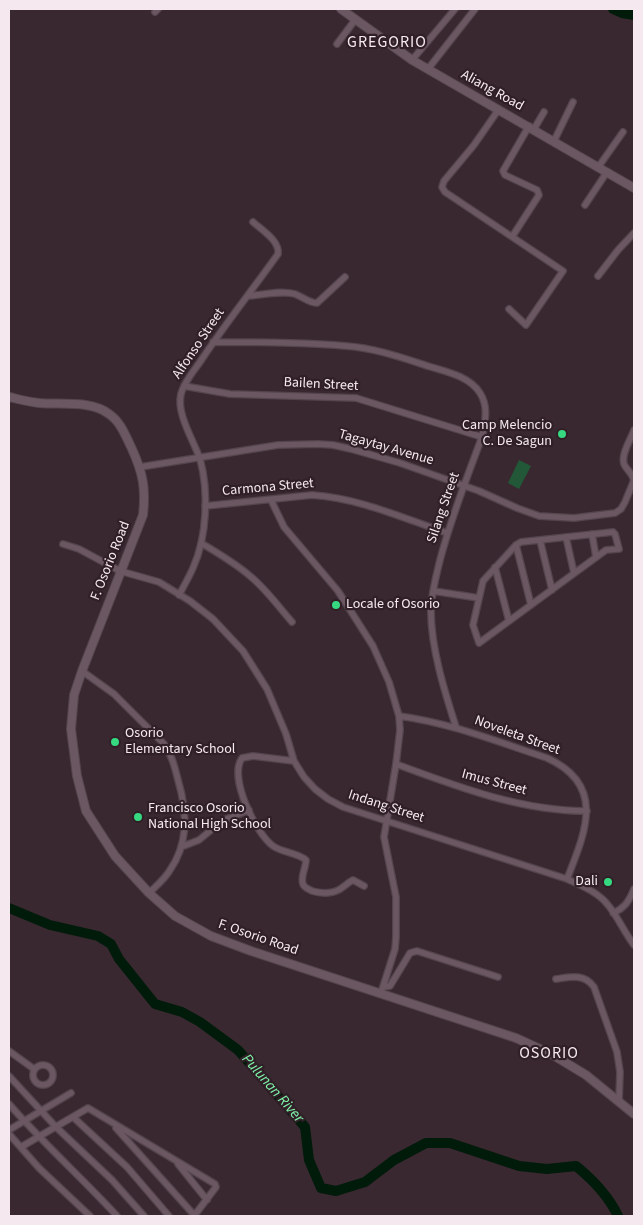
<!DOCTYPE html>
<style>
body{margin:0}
#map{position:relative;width:643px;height:1225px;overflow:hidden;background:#3a2831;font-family:"Source Sans 3",sans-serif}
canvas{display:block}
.frame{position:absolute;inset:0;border:10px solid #f5e9ef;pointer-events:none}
</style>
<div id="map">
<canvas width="643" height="1225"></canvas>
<div class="frame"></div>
</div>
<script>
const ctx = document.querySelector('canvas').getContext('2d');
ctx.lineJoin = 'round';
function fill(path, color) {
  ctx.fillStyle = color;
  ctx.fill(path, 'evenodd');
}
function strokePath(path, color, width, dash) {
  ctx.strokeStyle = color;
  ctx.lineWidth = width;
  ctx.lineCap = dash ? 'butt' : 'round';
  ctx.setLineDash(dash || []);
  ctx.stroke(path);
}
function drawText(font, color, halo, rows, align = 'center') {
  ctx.font = font + ' "Source Sans 3",sans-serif';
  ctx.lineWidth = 4.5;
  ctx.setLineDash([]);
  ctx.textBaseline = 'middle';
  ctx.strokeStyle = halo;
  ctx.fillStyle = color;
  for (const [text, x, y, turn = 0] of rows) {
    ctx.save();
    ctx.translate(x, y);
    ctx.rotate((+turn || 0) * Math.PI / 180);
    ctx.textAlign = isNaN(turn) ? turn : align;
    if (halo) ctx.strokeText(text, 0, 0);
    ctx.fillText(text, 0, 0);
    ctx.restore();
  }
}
fill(new Path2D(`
 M 519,460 L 531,466 L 519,489 L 508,483 Z`), '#225837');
strokePath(new Path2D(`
 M 613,9 L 622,13 L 634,15
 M 9,908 L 50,925 L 98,936 L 111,944 L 119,959 L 155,1004 L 182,1012 L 200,1022 L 238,1050 L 305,1127 L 309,1160 L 321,1188 L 336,1191 L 365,1182 L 394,1160 L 426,1143 L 450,1143 L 519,1166 L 547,1169 L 576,1166 C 592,1179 609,1197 618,1216`), '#011b0b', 10);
const street = new Path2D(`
 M 155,12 L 158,9
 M 337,44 L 355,20
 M 412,60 L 455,9
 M 428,69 L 475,9
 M 499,109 L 474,145 L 444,181 L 442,187 L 445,192 L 563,271 L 526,325 L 509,309
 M 534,129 L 544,112
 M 554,141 L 573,102
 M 599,166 L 623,132
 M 585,205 L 607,172
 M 512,237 L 539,195 L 537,190 L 505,175 L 503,171 L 529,126
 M 598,276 L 618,250 L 634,233
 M 248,296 C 262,295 281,290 295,294 C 303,297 309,303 317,303 L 345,277
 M 213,342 C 257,342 302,342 346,346 C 375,348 403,358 431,367 C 448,372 470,377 480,393 C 489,407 485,422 482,437 C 467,477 451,518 440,560 C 436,577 431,594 431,612 C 431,648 445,693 456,727
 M 184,386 L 230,394 L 356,398 L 482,437
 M 140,467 L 278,445 L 318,444 L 333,445 L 351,449 L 400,463 L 479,491 L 517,508 L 539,516 L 574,518 L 615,513 L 621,509 L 625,502 L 634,480 C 632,473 628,471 625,466 C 619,457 631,439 634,430
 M 271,500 L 284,527 L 338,591 L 373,646 L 389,682 L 399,716 L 400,730 L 396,764 L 384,837 L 396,897 L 396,937 L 395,949 L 381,993
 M 205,506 L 312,495 C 359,498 403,518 447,533
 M 613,532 L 615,534 L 619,549 L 606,550 L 479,643 L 473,625 L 483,581 L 516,545 L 521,542 Z
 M 592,534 L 596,557
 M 566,537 L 574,573
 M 540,540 L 552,590
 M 201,543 C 218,553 235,563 250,576 C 266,589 278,606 292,622
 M 63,544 L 79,549 L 120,571 L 159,582 L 190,601 L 213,619 L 243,651 L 267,689 L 286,734 L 294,761 L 304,777 L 315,789 L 328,799 L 343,807 L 567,879 C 582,886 598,892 608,905 C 618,917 624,932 634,945
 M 516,545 L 531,605
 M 495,567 L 509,621
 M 433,591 L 479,598
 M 179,595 C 184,586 189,577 193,568 C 207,537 209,491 200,459 C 194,441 176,414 181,394 C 184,381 195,370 202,359 C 226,323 253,289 278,254 C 280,241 262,230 253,222
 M 82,671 L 114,694 L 164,744 C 172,755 175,768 178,780 C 187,810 189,843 170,870 C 165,879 156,886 149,893
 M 399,716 C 451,723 498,742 547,758 C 607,785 585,833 567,879
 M 294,761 L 253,756 L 242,758 C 228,777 256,834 273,846 C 283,853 296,852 306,860 C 306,868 300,877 303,884 C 304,888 309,889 312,891 C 322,894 335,894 343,887 C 347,884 349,882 353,880 L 364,886
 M 396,764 C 458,787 521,811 587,811
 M 181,847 L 199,840 L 222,821 L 249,810
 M 613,913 C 625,908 629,901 634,889
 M 556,979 C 570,977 584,973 594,987 L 617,1052 L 620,1072 L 619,1101
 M 383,987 L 390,986 L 410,953 L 417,951 L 498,977
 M 9,1051 L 34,1069
 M33 1075a10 10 0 1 1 20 0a10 10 0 1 1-20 0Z
 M 9,1076 L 56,1127 L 112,1180 L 144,1216
 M 9,1104 C 43,1143 82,1178 117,1216
 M 73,1117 L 127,1167 L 169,1216
 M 116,1128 L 195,1216
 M 9,1130 L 71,1093
 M 9,1134 L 39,1168 L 90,1216
 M 21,1147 L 88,1108 L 215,1184 L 216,1187 L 194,1216
 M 178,1164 L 207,1200`);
const secondary = new Path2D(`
 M 341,9 L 412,60 L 634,188
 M 9,397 C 18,399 29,402 39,403 C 61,405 91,400 109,414 C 121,422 126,437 132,449 C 143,473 146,489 143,515 L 82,671 L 74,695 L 71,729 L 77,776 L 86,811 L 115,856 L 149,893 L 175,916 L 211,936 L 251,951 L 516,1038 L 553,1055 L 586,1075 L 634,1114`);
strokePath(street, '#54454c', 8);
strokePath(secondary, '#54454c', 10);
strokePath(street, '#6b5761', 5.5);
strokePath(secondary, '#6b5761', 8);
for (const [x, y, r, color] of [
 [562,434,5,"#36d880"],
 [336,605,5,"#36d880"],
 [115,742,5,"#36d880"],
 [138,817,5,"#36d880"],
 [608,882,5,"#36d880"]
]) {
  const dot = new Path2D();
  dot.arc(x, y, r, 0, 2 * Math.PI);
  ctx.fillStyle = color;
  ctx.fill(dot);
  strokePath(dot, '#301f27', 2);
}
drawText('14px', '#f5e9ef', '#301f27', [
 ["Aliang Road",492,91,29],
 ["Alfonso Street",199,344,-56],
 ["Bailen Street",321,385,3],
 ["Tagaytay Avenue",386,448,16],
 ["Carmona Street",268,488,-5],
 ["Silang Street",444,508,-71],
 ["F. Osorio Road",111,561,-68],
 ["Noveleta Street",517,736,20],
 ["Imus Street",494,783,15],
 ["Indang Street",386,807,18],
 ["F. Osorio Road",258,938,19]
]);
drawText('14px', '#f5e9ef', '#301f27', [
 ["Camp Melencio",552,426,"right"],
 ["C. De Sagun",552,442,"right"],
 ["Locale of Osorio",346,605],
 ["Osorio",125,734],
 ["Elementary School",125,750],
 ["Francisco Osorio",148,809],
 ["National High School",148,825],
 ["Dali",598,882,"right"]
], 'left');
drawText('italic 15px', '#80f6ab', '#301f27', [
 ["Pulunan River",272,1089,49]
]);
ctx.letterSpacing = '1px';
drawText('16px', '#f5e9ef', '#301f27', [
 ["GREGORIO",387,43],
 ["OSORIO",549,1054]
]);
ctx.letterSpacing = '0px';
</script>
